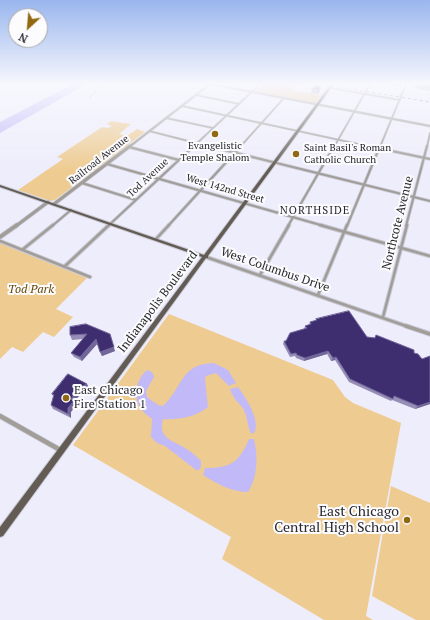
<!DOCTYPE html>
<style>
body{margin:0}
#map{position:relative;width:430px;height:620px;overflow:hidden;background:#eeedfb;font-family:"PT Serif",serif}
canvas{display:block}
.north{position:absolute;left:8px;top:8px;width:40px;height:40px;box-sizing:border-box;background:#fcfcfe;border:1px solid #a7a7aa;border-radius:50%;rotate:206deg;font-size:11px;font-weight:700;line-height:16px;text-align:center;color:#27272c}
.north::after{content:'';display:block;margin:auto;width:14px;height:18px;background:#916811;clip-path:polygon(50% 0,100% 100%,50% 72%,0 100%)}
</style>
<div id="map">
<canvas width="430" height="620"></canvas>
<div class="north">N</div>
</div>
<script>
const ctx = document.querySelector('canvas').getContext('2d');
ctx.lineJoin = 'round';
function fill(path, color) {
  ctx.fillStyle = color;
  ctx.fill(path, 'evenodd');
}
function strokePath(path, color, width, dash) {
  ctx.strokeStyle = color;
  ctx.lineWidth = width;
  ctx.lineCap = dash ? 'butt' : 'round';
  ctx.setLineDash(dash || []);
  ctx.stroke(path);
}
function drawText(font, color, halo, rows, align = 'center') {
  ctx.font = font + ' "PT Serif",serif';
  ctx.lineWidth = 4;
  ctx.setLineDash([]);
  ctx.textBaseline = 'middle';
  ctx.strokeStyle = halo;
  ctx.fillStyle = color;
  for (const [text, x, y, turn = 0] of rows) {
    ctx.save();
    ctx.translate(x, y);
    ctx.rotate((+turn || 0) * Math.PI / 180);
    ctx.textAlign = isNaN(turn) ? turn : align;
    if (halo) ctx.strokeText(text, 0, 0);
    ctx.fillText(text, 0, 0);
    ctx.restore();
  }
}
fill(new Path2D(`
 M 264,84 L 292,84 L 295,86 L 293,90 L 322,95 L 315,103 L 256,92 Z
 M 111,121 L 131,124 L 119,134 L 127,136 L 137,129 L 145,132 L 55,200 L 51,201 L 18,190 L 63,159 L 57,157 L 102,127 L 108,128 L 112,126 L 107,124 Z
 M 0,243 L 87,278 L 56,309 L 73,317 L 54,337 L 43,332 L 23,352 L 12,347 L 0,359 Z
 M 169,314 L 333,380 L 345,397 L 353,403 L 401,423 L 366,616 L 373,620 L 324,620 L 222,559 L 231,537 L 73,445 Z
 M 391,486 L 430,503 L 430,620 L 416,620 L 372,596 Z`), '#eecb91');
fill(new Path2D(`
 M 73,84 L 87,84 L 0,133 L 0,122 Z
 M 214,363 L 228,370 L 236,383 L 229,386 L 216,373 L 206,376 L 205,379 L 208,407 C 196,417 178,420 163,419 C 157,440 176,441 188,450 C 193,453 197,457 201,461 L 201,467 L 199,470 L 196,470 L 165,446 L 157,443 L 151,437 L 152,419 C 148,416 143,412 140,408 C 133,395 136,380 147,370 L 152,372 L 154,377 L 146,391 L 147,397 L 158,405 L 163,406 C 184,386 180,364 214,363 Z
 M 238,387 C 245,396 263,424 253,434 L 250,432 C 248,425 247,417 244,410 C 239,402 234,401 230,389 Z
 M 249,439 L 254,439 C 258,456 258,477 248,492 C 232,492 217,484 203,475 L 205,468 C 230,468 239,463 249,439 Z`), '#c2b9f8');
const minorFar3 = new Path2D(`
 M 295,84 L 299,85
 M 330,88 L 400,100
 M 196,95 L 239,104
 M 182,106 L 372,147
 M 166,118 L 213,128
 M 149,131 L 212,147
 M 193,147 L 260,84
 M 240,147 L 284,98
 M 334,147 L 370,84
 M 380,147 L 406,84
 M 427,147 L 430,133`);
const minorFar2 = new Path2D(`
 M 208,146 L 430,201
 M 368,146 L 430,159
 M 129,147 L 179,160
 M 107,164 L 324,226
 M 82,183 L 136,200
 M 52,226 L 71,210
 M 108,226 L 194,146
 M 168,226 L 241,146
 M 288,226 L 334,146
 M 347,226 L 380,146
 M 406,226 L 427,146`);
const minorFar1 = new Path2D(`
 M 320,225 L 430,256
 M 156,239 L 169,225
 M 0,241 L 90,277
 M 22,250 L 53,225
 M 206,257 L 409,327
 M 64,267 L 109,225
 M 260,275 L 289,225
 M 318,295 L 347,225
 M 383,317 L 407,225`);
const minor = new Path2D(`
 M 406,326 L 430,334`);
const tertiaryFar3 = new Path2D(`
 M 211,84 L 430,126
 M 129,147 L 210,84`);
const tertiaryFar2 = new Path2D(`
 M 54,204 L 130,146
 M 16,226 L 48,202`);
const tertiaryFar1 = new Path2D(`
 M 0,237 L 17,225`);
const tertiary = new Path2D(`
 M 0,416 L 62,451`);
const secondary = new Path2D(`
 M 424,84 L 430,85`);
const primary = new Path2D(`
 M 331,84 L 334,84 L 208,256 L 208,258 L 206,258 L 3,536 L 0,537 L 0,527 L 202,257 L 0,187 L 0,185 L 204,255 Z`);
strokePath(minorFar3, '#cac9d6', 2.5);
strokePath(minorFar2, '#cac9d6', 3.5);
strokePath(minorFar1, '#cac9d6', 4.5);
strokePath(minor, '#cac9d6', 5.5);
strokePath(tertiaryFar3, '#cac9d6', 3);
strokePath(tertiaryFar2, '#cac9d6', 4.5);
strokePath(tertiaryFar1, '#cac9d6', 5.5);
strokePath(tertiary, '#cac9d6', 6);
strokePath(secondary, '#cac9d6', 3.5);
strokePath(primary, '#cac9d6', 2);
strokePath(minorFar3, '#a19e99', 1.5);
strokePath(minorFar2, '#a19e99', 2);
strokePath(minorFar1, '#a19e99', 2.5);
strokePath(minor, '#a19e99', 3.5);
strokePath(tertiaryFar3, '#a19e99', 2);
strokePath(tertiaryFar2, '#a19e99', 3);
strokePath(tertiaryFar1, '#a19e99', 3.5);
strokePath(tertiary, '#a19e99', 4.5);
strokePath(secondary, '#7c7870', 2.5);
fill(primary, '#625c54');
strokePath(new Path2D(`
 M 319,84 L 430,102
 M 90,97 L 102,84`), '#6d6d75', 1, [3, 3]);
fill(new Path2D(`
 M 393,84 L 402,84 L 401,87 L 393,85 Z
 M 415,84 L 425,84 L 430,87 L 430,88 L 429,91 L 419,89 L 414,87 Z
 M 321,87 L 320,90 L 318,94 L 311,93 L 312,89 Z
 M 316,319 L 367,337 L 374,338 L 376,335 L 414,353 L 430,404 L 415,409 L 392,400 L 391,401 L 349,382 L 335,360 L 331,361 L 327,354 L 304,361 L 296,358 L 295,356 L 290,357 L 283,344 L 284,341 L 286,341 L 304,329 L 305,326 L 309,325 L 310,322 L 315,321 Z
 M 86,324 L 115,351 L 102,356 L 97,344 L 82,361 L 74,357 L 71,353 L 83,339 L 72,340 L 70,335 Z
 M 87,384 L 89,388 L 83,391 L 74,402 L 76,405 L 71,412 L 71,418 L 53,409 L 51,405 L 53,396 L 52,394 Z`), '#968eb6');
fill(new Path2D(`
 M 321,87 L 320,90 L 318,94 L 318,90 Z
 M 110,334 L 115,351 L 102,356 L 100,352 Z
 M 96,339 L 98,343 L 82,361 L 80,357 Z
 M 328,351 L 327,354 L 304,361 L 305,358 Z
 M 336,357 L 335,360 L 331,361 L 333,358 Z
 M 87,384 L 89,388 L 83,391 L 74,402 L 76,405 L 71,412 L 71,418 L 68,414 L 68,408 L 71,399 L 80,387 Z
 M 430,402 L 430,404 L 415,409 L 418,406 Z`), '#73679a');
const building = new Path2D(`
 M 418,84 L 425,84 L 430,87 L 420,86 Z
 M 316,85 L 321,87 L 318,90 L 312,89 Z
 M 349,311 L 367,337 L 375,338 L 376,335 L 414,350 L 414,353 L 418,354 L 422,359 L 430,356 L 430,402 L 418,406 L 394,396 L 393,399 L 350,379 L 336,357 L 333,358 L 328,351 L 305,358 L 297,355 L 296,353 L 291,354 L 284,341 L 286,341 L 290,333 L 307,328 L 305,326 L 311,324 L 310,322 L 317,320 L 316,319 Z
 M 86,324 L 110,334 L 114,347 L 100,352 L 96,339 L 80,357 L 71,353 L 87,334 L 70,335 L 70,327 Z
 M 68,374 L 87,384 L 80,387 L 71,399 L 74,401 L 68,408 L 68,414 L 51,405 L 54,395 L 52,394 Z`);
fill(building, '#3e2e70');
strokePath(building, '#73679a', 1);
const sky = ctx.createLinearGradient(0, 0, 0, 171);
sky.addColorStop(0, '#99b6ee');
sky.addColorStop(0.49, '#f7f7fd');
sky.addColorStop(1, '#f7f7fd00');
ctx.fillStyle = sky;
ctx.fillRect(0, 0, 430, 171);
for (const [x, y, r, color] of [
 [215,134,4,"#916811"],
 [296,154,4,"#916811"],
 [66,398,4,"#916811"],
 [407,520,4,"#916811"]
]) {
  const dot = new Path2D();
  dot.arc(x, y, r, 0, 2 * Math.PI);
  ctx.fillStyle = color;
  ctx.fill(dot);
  strokePath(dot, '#fcfcfe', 1.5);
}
drawText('10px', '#27272c', '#fcfcfe', [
 ["Evangelistic",215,146],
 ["Temple Shalom",215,158],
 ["Saint Basil's Roman",304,148,"left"],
 ["Catholic Church",304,160,"left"]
]);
drawText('10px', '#27272c', '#fcfcfe', [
 ["Railroad Avenue",99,160,-38],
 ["Tod Avenue",148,178,-43],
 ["West 142nd Street",225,189,16]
]);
ctx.letterSpacing = '1px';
drawText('11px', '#27272c', '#fcfcfe', [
 ["NORTHSIDE",315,211]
]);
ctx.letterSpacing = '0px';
drawText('12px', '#27272c', '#fcfcfe', [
 ["Northcote Avenue",398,223,-76],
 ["West Columbus Drive",275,270,19],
 ["Indianapolis Boulevard",158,302,-53]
]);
drawText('italic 12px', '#654706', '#fcfcfe', [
 ["Tod Park",31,290]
]);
drawText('12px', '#27272c', '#fcfcfe', [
 ["East Chicago",74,391],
 ["Fire Station 1",74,405]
], 'left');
drawText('14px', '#27272c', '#fcfcfe', [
 ["East Chicago",399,512],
 ["Central High School",399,528]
], 'right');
</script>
